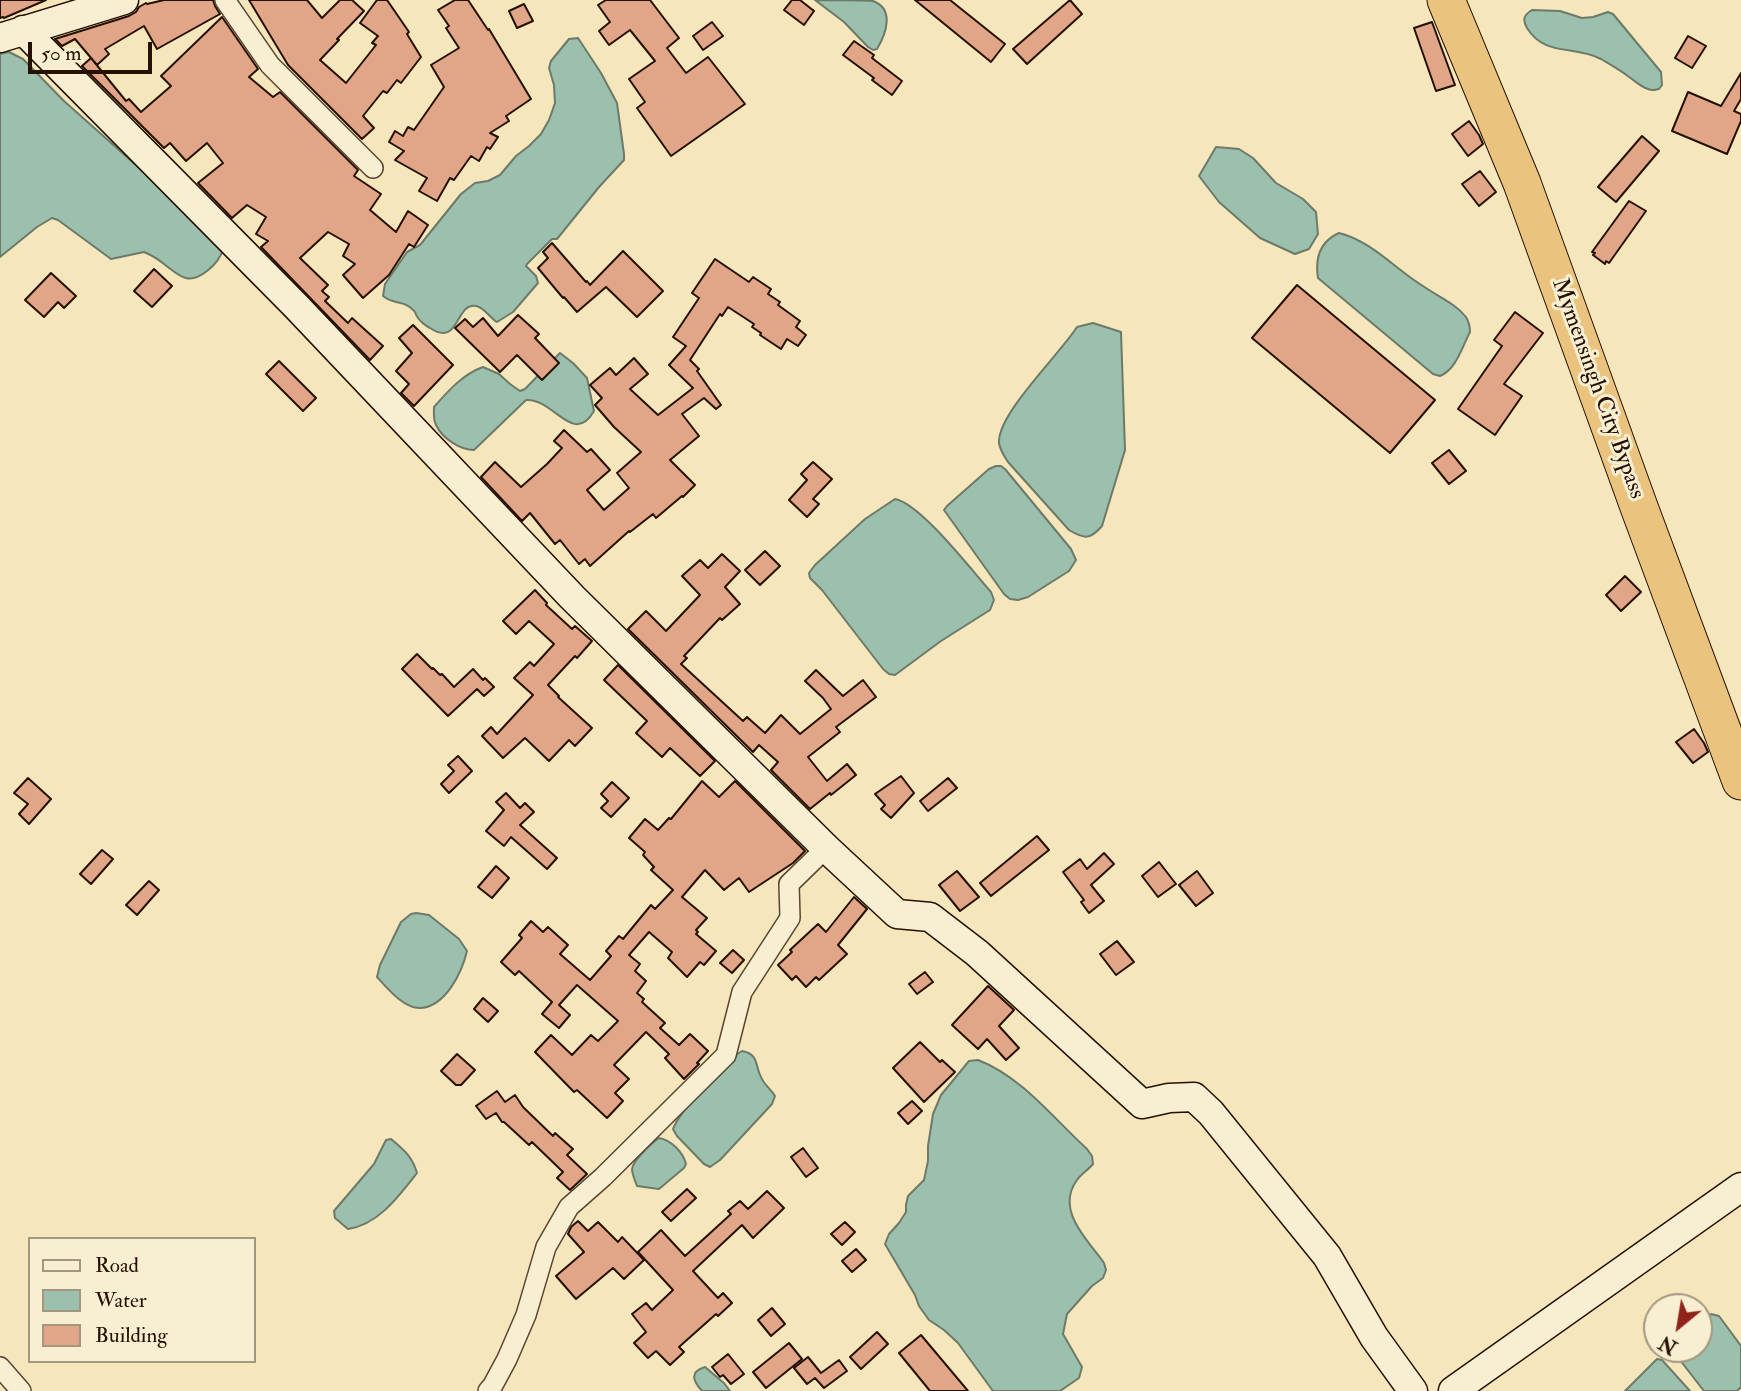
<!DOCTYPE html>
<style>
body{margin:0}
#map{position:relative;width:1741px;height:1391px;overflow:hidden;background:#f5e6bc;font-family:"IM FELL Double Pica",serif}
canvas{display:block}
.legend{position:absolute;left:28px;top:1237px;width:228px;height:126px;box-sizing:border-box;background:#f8efd3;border:2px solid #a4967f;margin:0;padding:9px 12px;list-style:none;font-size:21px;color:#261002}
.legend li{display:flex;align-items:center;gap:14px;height:35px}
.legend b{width:35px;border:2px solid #a4967f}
.north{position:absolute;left:1643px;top:1293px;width:70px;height:70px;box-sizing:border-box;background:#f8efd3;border:2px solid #a4967f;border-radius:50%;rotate:210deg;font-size:19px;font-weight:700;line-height:28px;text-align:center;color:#261002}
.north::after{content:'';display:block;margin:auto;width:24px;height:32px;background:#8f2418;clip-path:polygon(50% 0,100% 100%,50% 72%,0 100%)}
.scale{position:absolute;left:28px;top:42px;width:124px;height:32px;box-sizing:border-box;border:4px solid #261002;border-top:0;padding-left:9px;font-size:21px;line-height:24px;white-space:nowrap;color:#261002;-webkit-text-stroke:5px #f8efd3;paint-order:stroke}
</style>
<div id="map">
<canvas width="1741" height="1391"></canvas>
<ul class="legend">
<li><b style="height:9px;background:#f8efd3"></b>Road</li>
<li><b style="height:19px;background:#9cc0ae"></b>Water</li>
<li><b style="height:19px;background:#e1a588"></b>Building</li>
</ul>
<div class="north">N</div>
<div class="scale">50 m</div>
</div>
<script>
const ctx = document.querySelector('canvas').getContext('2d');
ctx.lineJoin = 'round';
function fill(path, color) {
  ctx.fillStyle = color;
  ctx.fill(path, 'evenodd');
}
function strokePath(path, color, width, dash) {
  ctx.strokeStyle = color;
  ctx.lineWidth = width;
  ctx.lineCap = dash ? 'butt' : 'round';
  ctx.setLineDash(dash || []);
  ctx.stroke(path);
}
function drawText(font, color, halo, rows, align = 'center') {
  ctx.font = font + ' "IM FELL Double Pica",serif';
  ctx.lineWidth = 6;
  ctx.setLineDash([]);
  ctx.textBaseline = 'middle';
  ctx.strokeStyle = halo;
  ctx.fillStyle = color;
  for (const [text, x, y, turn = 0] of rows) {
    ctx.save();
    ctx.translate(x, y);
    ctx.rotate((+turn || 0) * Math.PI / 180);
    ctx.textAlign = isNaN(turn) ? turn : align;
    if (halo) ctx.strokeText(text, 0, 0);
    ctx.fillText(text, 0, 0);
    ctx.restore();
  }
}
const water = new Path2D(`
 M 815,0 C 827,0 865,0 873,1 C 895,9 886,34 877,49 L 873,50 L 868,47 L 844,22 Z
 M 1532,10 L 1560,11 L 1582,18 L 1593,17 L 1608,12 L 1613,14 L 1661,72 L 1662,85 L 1659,89 C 1653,90 1653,91 1648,89 C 1641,87 1635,81 1629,77 C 1620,70 1611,65 1601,59 C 1574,45 1545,57 1527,28 C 1522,19 1524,15 1532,10 Z
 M 578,38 L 601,73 L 617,103 L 624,154 L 624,160 L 599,187 L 557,239 L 552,239 L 527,264 L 526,266 L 536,276 L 538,283 L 513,312 L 497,322 C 490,318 484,307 476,306 C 455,302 460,348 430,328 C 426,326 420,321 418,318 C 413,311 418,314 412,309 C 404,300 394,305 383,296 L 385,284 L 407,252 L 420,245 L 461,194 L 475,183 L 488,181 L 500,175 L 516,156 L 529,146 L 541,134 L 549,120 L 555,103 L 554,85 L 549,68 L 551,61 L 569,39 Z
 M 9,52 L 23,59 L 64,101 L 219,239 L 224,248 C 220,258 216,264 207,271 C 188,286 180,276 164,264 C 158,259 151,255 144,252 L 111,259 L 58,220 L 52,218 L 37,227 L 0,257 L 0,54 Z
 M 1216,147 L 1239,149 L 1253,158 L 1276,183 L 1303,199 L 1316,212 L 1318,234 L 1309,249 L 1295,254 L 1260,238 L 1219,202 L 1199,176 Z
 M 1339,233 C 1372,241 1397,271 1426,288 C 1439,297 1456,304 1466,317 C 1469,322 1470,326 1470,332 C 1462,347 1456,370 1440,376 L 1433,374 L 1318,278 C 1315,259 1319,242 1339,233 Z
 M 1093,323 L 1121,332 L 1125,450 L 1102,526 C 1090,540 1084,539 1069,530 L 1008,462 C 1004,456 1000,450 999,443 C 997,414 1060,354 1077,327 Z
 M 560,353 L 573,363 L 587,378 L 594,411 C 573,447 554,398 526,400 L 474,450 C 460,450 442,438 436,425 C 433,419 434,413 434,407 C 448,391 463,374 483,367 L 499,374 L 510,384 L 520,391 L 525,389 Z
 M 996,466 L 1001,466 L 1005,469 L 1071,549 L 1076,560 L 1069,571 L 1028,597 L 1018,600 L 1010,599 L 1004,594 L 944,510 L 947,506 L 989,469 Z
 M 895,499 C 920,503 973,572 991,592 L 994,600 L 990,610 L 941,641 L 895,675 L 889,674 L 883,669 L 822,590 L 810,578 L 809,573 L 815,565 L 865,519 Z
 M 416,913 L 429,915 L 459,939 L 467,951 C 462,972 446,1006 421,1008 C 404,1009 387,988 377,977 L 380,965 L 401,922 L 411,914 Z
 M 742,1051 C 759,1054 755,1066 761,1077 C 764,1085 771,1089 775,1096 L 772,1104 L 720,1160 L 710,1167 L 704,1164 L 677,1136 L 673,1129 C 679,1112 726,1060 742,1051 Z
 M 978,1060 C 1022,1077 1053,1118 1087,1149 L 1092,1156 L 1093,1164 C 1088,1170 1081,1174 1077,1180 C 1055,1210 1087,1239 1104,1263 L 1106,1270 L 1103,1278 L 1092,1286 L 1067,1314 L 1063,1334 L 1082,1367 L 1079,1378 L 1060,1391 L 993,1391 L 958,1343 L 944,1330 L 929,1320 L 919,1306 L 915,1295 L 885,1244 L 889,1234 L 899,1223 L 906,1212 L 906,1205 L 908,1196 L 924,1180 L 928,1161 L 928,1146 L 933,1114 L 941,1095 L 969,1061 Z
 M 659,1138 C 671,1140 683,1152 686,1164 L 684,1168 L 659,1189 L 637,1186 C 635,1181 632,1173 632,1169 C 633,1160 652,1143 659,1138 Z
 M 391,1139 C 404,1150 412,1156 417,1173 C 399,1196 378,1225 348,1229 L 335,1218 L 334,1211 L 374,1164 L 386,1140 Z
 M 1711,1314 L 1719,1316 L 1741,1346 L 1741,1387 L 1737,1391 L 1704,1391 L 1673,1351 L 1673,1349 L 1699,1349 L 1699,1325 Z
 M 1657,1359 L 1662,1360 L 1690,1391 L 1625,1391 Z
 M 705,1367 L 724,1383 L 730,1391 L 702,1391 C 693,1381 689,1372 705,1367 Z`);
fill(water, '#9cc0ae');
strokePath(water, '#6d7a69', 2);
const building = new Path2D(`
 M 0,0 L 46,0 L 4,18 L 3,17 L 0,18 Z
 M 164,0 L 213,0 L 215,6 L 220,14 L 157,49 L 144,26 L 105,49 L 109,54 L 97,65 L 75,39 L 62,46 L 55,39 L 129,16 L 136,12 L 139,7 L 146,3 L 147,4 Z
 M 249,0 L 307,0 L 322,18 L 340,0 L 352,0 L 364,11 L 337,39 L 339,40 L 320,60 L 346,83 L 376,45 L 372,43 L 378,36 L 360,23 L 377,0 L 387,0 L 409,32 L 407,34 L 421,57 L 401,83 L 397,80 L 387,93 L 383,91 L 363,116 L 374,128 L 362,139 L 288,65 Z
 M 455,0 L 468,0 L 488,30 L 489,29 L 531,99 L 506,116 L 509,121 L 490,133 L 498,137 L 490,149 L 487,147 L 479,161 L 471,156 L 454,180 L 450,178 L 437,201 L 419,191 L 427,178 L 395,160 L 404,151 L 389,142 L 395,131 L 403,136 L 408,127 L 414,130 L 444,87 L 431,65 L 459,48 L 446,28 L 449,26 L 438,10 Z
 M 606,0 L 650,0 L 679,38 L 667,48 L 686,73 L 708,57 L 745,104 L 671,156 L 637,108 L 645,102 L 629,79 L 655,61 L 630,30 L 609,45 L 599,31 L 610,22 L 598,5 Z
 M 792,0 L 800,0 L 814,11 L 804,25 L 784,10 Z
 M 915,0 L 950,0 L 1005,44 L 991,62 Z
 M 1070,0 L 1082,14 L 1027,64 L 1013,49 Z
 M 524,4 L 533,21 L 517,28 L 509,11 Z
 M 222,17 L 258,69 L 249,77 L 273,97 L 280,92 L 358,170 L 354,176 L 381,194 L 370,210 L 396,232 L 408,211 L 428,225 L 414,247 L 409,244 L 389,275 L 363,298 L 343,275 L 355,264 L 343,256 L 349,244 L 328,232 L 300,258 L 328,285 L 322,291 L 329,297 L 325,301 L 348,323 L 352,318 L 383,346 L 370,360 L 261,247 L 268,241 L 256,234 L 266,217 L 247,205 L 232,218 L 198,183 L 223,163 L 207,143 L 186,161 L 170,143 L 164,148 L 82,66 L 91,58 L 126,101 L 129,99 L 141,112 L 171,86 L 161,76 Z
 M 712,22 L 723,36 L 703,50 L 693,36 Z
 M 1432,22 L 1455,85 L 1436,91 L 1414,28 Z
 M 1688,36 L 1706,46 L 1692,68 L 1675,58 Z
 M 854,41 L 874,55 L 872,58 L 902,81 L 892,95 L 872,80 L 874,78 L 843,55 Z
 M 1741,73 L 1741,99 L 1734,111 L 1741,114 L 1741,121 L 1727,154 L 1672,131 L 1688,92 L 1721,106 Z
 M 1469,121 L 1479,135 L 1483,144 L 1468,156 L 1452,134 Z
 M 1642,136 L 1659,151 L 1616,202 L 1598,187 Z
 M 1480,171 L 1496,192 L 1479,206 L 1462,184 Z
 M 1629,201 L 1646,211 L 1609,263 L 1606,261 L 1605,264 L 1593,255 L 1595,253 L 1592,252 Z
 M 552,243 L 586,282 L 587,281 L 590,285 L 623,251 L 663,291 L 637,317 L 606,287 L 577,312 L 564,297 L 563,298 L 538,268 L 548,258 L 543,252 Z
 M 715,259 L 749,282 L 753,277 L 771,289 L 768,294 L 780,302 L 778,305 L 800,321 L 796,327 L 806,335 L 798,346 L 787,339 L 781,349 L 760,335 L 761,333 L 752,327 L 754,324 L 728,307 L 722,316 L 720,314 L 690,360 L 699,369 L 697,371 L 721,405 L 716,409 L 704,398 L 682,414 L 699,436 L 670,460 L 695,485 L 683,497 L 682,496 L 656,518 L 653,514 L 630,532 L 629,531 L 590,566 L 585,559 L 579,564 L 560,540 L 555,544 L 530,513 L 522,521 L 481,477 L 495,462 L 521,487 L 547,464 L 562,448 L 554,441 L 564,430 L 587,452 L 591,449 L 610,470 L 587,490 L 604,510 L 629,488 L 617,473 L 641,452 L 614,427 L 595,405 L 602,398 L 590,385 L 610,368 L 616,375 L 634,358 L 648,374 L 630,389 L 658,415 L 693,388 L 669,365 L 686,346 L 673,337 L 699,298 L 692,293 Z
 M 154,269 L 172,286 L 152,307 L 134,291 Z
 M 51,273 L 76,296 L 64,308 L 58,302 L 44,317 L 25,300 Z
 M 1297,285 L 1435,400 L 1390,453 L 1252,338 Z
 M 1515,312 L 1543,333 L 1504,384 L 1522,396 L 1495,435 L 1458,409 L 1502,346 L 1494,340 Z
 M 518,315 L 539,334 L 535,338 L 559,363 L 542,380 L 517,355 L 500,372 L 455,328 L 465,319 L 473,327 L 483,318 L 498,336 Z
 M 413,325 L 453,365 L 414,406 L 401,393 L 409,384 L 396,371 L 412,353 L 399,338 Z
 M 279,361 L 316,398 L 303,411 L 266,374 Z
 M 1449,450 L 1466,471 L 1449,484 L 1432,463 Z
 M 813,462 L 832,479 L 813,499 L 819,504 L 807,517 L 789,500 L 807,480 L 801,474 Z
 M 765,551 L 780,566 L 760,585 L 745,570 Z
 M 722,554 L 740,571 L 725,587 L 740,604 L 722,620 L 720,618 L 684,656 L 687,658 L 681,664 L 743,721 L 747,717 L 765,733 L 781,715 L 800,734 L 831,709 L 823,698 L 805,681 L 816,670 L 843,696 L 863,680 L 876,697 L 836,727 L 840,732 L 808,757 L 827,781 L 847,764 L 856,775 L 831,795 L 830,793 L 810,809 L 771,770 L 778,762 L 759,745 L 753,752 L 628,629 L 646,611 L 666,631 L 700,595 L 682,576 L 700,560 L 708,568 Z
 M 1625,576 L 1641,592 L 1621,611 L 1606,595 Z
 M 535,590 L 547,603 L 546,605 L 572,629 L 575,626 L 592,641 L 577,658 L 575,656 L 548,685 L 559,696 L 558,697 L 592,728 L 575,746 L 569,740 L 549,761 L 525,738 L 503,758 L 482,736 L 491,727 L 497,734 L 533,695 L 514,678 L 530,662 L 534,666 L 554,644 L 529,621 L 516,634 L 503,621 Z
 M 417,654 L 432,669 L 433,668 L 440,675 L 442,674 L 454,687 L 473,669 L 483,680 L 485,678 L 494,687 L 484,696 L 477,689 L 448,716 L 402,669 Z
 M 618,665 L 715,761 L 700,776 L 670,748 L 662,757 L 636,733 L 647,721 L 604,680 Z
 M 1694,729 L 1704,743 L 1708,752 L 1693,763 L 1676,742 Z
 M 458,756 L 472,771 L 449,793 L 441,784 L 454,771 L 448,765 Z
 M 901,776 L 914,793 L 891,818 L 881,809 L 885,805 L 875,794 Z
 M 28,778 L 51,799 L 29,824 L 19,814 L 28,804 L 14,793 Z
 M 948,778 L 957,788 L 928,811 L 920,801 Z
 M 702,781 L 719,797 L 735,781 L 805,851 L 793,863 L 749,892 L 739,878 L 724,890 L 705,870 L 682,897 L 707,918 L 696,930 L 698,932 L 696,934 L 716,951 L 704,965 L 700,962 L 687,977 L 668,958 L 672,952 L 649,932 L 629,955 L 640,964 L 635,971 L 646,981 L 637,993 L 644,999 L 642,1002 L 665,1023 L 660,1028 L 679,1045 L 690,1034 L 708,1051 L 697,1063 L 699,1064 L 684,1079 L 665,1058 L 669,1054 L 646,1032 L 614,1065 L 629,1079 L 615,1093 L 623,1101 L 607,1118 L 577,1090 L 574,1092 L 535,1052 L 551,1035 L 572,1055 L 591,1035 L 598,1041 L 618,1021 L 577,985 L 559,1005 L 570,1015 L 559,1028 L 542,1014 L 552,1002 L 519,971 L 515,975 L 501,962 L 522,938 L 519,935 L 531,921 L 543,932 L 548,927 L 568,945 L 560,954 L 590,980 L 611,956 L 606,951 L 619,936 L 623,939 L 651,905 L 655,909 L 673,890 L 651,870 L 654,867 L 643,855 L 645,852 L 629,838 L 645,819 L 658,830 L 669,818 L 671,819 Z
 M 612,782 L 629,798 L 611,817 L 601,808 L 608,801 L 601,794 Z
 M 506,793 L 520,808 L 525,803 L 534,812 L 520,825 L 557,858 L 547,869 L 511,837 L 504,846 L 486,831 L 504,810 L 496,802 Z
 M 1037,836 L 1049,850 L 991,896 L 980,883 Z
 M 102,850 L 113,859 L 91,884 L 80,874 Z
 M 1104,853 L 1114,864 L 1091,885 L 1104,901 L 1089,913 L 1081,902 L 1084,900 L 1063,872 L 1080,859 L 1087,869 Z
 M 1159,862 L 1176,884 L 1158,897 L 1142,876 Z
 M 496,866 L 509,878 L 492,898 L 478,887 Z
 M 957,871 L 979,897 L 960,911 L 939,885 Z
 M 1197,871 L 1213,893 L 1196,906 L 1179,885 Z
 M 149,881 L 159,890 L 137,915 L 126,905 Z
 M 854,897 L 867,909 L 838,945 L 847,954 L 819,980 L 816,977 L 806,987 L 796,976 L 792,980 L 778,965 L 792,952 L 790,950 L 818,924 L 826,932 Z
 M 1117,941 L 1134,962 L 1116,975 L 1100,954 Z
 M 733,950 L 744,960 L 732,973 L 720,963 Z
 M 925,972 L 933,982 L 917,994 L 909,984 Z
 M 988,986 L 1014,1010 L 999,1026 L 1019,1048 L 1006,1060 L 987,1039 L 978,1049 L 952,1025 Z
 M 483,998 L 498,1011 L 488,1022 L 474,1009 Z
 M 920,1042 L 940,1062 L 942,1060 L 955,1072 L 924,1102 L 893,1068 Z
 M 457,1054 L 475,1070 L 461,1085 L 456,1085 L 441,1071 Z
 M 497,1091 L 505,1102 L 515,1095 L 523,1107 L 553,1136 L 555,1133 L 573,1149 L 567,1155 L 587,1174 L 570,1190 L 557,1178 L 563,1172 L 532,1142 L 529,1145 L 504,1122 L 502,1122 L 496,1113 L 486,1119 L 476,1106 Z
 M 912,1101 L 922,1111 L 908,1124 L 898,1113 Z
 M 803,1148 L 818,1168 L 806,1177 L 791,1157 Z
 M 687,1189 L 696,1198 L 671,1221 L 662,1212 Z
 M 767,1191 L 784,1208 L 753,1238 L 742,1225 L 693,1271 L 718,1298 L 723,1293 L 732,1303 L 718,1316 L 716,1314 L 679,1347 L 684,1352 L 670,1365 L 656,1351 L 648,1358 L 634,1343 L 646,1332 L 632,1314 L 646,1303 L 652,1310 L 673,1290 L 638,1252 L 661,1230 L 685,1256 L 731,1214 L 728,1211 L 740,1201 L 748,1209 Z
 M 578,1221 L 588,1231 L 598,1222 L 618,1242 L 622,1237 L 644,1260 L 624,1279 L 613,1268 L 576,1299 L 556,1276 L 584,1252 L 568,1234 L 571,1227 Z
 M 845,1222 L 855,1232 L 842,1245 L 831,1234 Z
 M 856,1249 L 866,1260 L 852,1272 L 842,1261 Z
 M 772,1308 L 785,1324 L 771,1336 L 758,1320 Z
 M 877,1332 L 888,1344 L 861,1369 L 850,1357 Z
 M 921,1335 L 968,1391 L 930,1391 L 899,1353 Z
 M 789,1343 L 802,1359 L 766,1388 L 753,1372 Z
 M 728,1354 L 744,1374 L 731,1384 L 723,1375 L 720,1377 L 712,1367 Z
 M 808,1357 L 821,1373 L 839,1360 L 847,1371 L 824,1388 L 815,1378 L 807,1384 L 794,1368 Z`);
fill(building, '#e1a588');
strokePath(building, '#261002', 2);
const street = new Path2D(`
 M 225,0 L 270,65 L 373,168
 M 0,1367 L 21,1391
 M 488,1391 L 493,1385 L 507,1359 L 526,1315 L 546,1247 L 569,1207 L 603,1177 L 726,1055 L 742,992 L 790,918 L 789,884 L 826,848`);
const secondary = new Path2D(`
 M 23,30 L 296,306 L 572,597 L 826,848 L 897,914 L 930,917 L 977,953 L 1142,1104 L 1169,1098 L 1194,1097 L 1211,1113 L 1327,1256 L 1374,1337 L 1413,1391
 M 0,38 L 124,0
 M 1453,1391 L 1741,1187`);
const highway = new Path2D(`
 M 1446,0 L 1522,183 L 1639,507 L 1741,781`);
strokePath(street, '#5a4630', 22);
strokePath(secondary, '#261002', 31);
strokePath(highway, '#261002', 39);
strokePath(street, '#f8efd3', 19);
strokePath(secondary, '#f8efd3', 28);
strokePath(highway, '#eac37e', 37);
drawText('23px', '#261002', '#f8efd3', [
 ["Mymensingh City Bypass",1597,389,70]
]);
</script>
